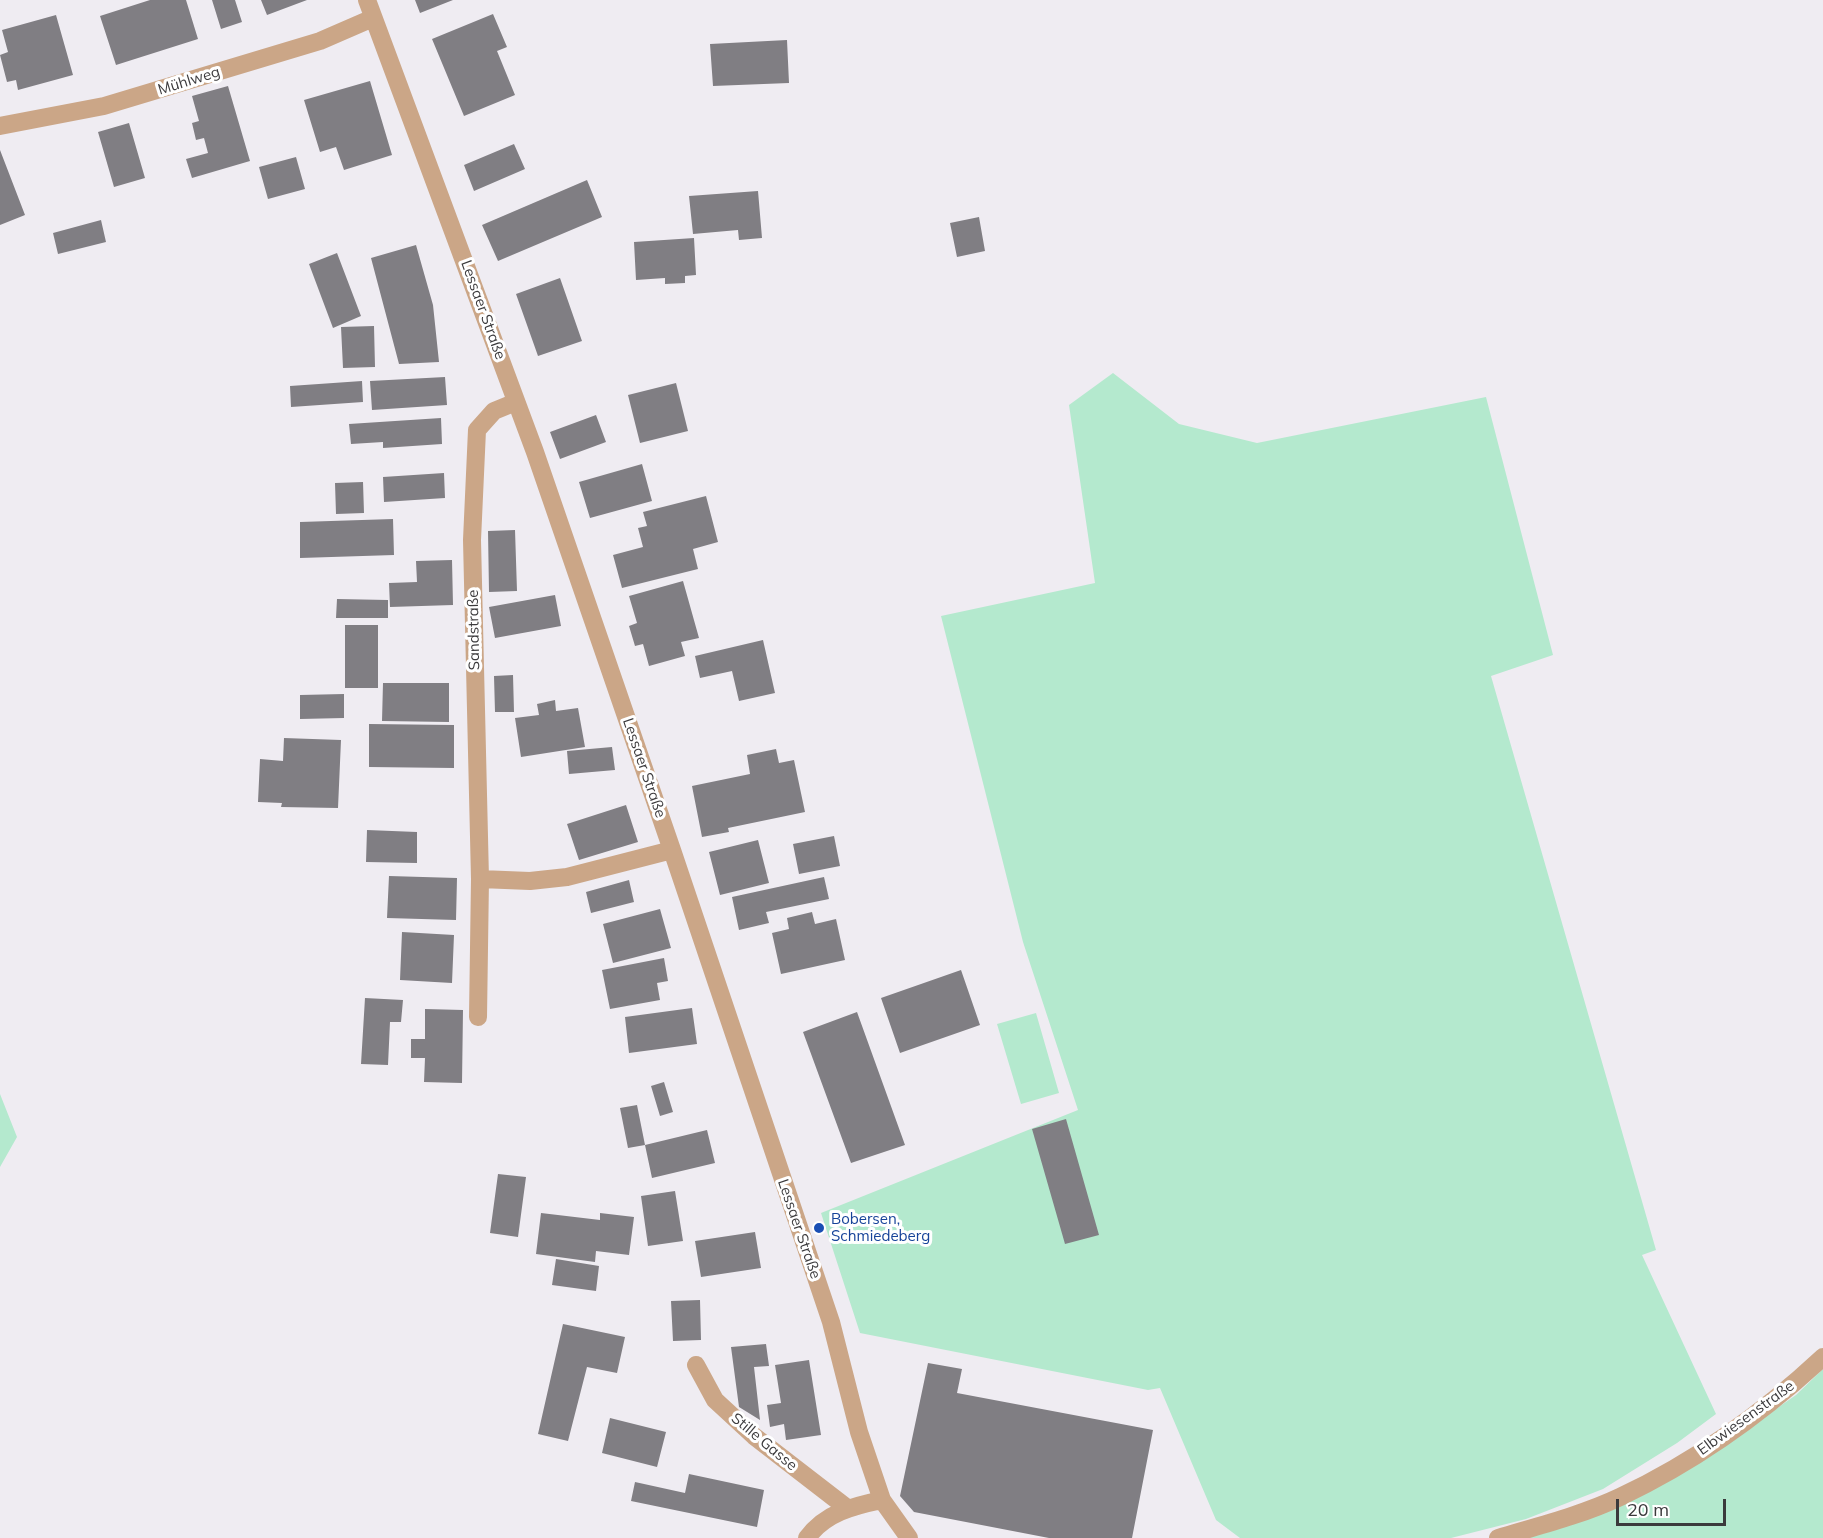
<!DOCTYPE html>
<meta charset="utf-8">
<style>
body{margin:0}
#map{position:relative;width:1823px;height:1538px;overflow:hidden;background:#efecf2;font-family:Mulish,sans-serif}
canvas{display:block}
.scale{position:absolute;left:1616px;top:1499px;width:110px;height:27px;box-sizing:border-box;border:3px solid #3b3a3c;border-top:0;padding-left:8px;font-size:18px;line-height:21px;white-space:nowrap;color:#3b3a3c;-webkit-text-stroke:4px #fff;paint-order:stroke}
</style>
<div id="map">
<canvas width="1823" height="1538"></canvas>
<div class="scale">20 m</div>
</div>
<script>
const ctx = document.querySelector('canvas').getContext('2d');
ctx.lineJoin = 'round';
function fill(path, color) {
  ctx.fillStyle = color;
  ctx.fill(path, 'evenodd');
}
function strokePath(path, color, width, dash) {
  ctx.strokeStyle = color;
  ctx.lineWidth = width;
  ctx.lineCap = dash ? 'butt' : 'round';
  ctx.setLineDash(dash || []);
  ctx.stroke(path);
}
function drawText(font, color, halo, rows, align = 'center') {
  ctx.font = font + ' Mulish,sans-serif';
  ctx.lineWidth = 6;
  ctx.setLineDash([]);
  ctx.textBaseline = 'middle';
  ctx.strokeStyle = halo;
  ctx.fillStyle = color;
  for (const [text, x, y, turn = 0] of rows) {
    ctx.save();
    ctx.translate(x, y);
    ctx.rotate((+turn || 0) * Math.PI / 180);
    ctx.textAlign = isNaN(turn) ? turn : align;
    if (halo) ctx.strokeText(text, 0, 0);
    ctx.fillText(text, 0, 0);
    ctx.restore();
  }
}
fill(new Path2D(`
 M 1113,373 L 1179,424 L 1257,443 L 1486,397 L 1553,655 L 1491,676 L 1656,1250 L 1642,1255 L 1716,1414 L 1677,1443 L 1603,1489 L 1526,1519 L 1451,1538 L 1240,1538 L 1216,1520 L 1160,1388 L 1148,1390 L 860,1333 L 821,1213 L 1078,1110 L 1023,942 L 941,616 L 1095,583 L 1069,405 Z
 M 1036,1013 L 1059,1093 L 1021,1104 L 997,1024 Z
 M 0,1094 L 17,1137 L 0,1167 Z
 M 1823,1369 L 1823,1538 L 1527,1538 L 1615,1509 L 1708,1456 L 1796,1395 Z`), '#b4e9ce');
fill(new Path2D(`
 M 150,0 L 186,0 L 198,39 L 116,65 L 100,16 Z
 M 212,0 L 235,0 L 242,22 L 221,29 Z
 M 261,0 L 307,0 L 267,15 Z
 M 415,0 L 453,0 L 420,13 Z
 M 493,14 L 507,47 L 497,51 L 515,95 L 464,116 L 432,39 Z
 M 56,15 L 73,75 L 18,90 L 16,80 L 7,82 L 0,55 L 8,52 L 2,30 Z
 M 787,40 L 789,83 L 713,86 L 710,44 Z
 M 370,81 L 392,155 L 344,170 L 336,147 L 320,152 L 304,100 Z
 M 228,86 L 250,161 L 192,178 L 186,159 L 208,153 L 204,138 L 196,140 L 192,123 L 199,121 L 192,96 Z
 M 129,123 L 145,178 L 114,187 L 98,132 Z
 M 514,144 L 525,169 L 474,191 L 464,165 Z
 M 0,150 L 25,215 L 0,225 Z
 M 296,157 L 305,189 L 268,199 L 259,167 Z
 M 587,180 L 602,217 L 498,261 L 482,225 Z
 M 758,191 L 762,238 L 739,240 L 738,230 L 693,234 L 689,196 Z
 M 979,217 L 985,251 L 957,257 L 950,223 Z
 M 101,220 L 106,242 L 58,254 L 53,233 Z
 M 694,238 L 696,275 L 685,276 L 685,283 L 665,284 L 665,278 L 636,280 L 634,242 Z
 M 416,245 L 433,305 L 439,362 L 399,364 L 371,258 Z
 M 337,253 L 361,316 L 333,328 L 309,264 Z
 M 560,278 L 582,341 L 538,356 L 516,294 Z
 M 374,326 L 375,367 L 343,368 L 341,327 Z
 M 445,377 L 447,405 L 372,410 L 370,381 Z
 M 362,381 L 363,402 L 291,407 L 290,386 Z
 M 676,383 L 688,431 L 640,443 L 628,395 Z
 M 596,415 L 606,442 L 560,459 L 550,432 Z
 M 441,418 L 442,444 L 383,448 L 383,442 L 351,444 L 349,424 Z
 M 642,464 L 652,501 L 590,518 L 579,482 Z
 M 444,473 L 445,498 L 384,502 L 383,477 Z
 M 363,482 L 364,513 L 336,514 L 335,483 Z
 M 706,496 L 718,542 L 693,549 L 698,569 L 622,588 L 613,555 L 643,547 L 638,528 L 647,526 L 643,512 Z
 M 393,519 L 394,555 L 300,558 L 300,522 Z
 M 515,530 L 517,591 L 489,592 L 488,531 Z
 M 452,560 L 453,605 L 390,607 L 389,583 L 417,582 L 416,561 Z
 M 683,581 L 699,638 L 681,642 L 685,656 L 649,666 L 643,644 L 635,646 L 629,626 L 637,623 L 629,596 Z
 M 555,595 L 561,626 L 495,638 L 489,607 Z
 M 337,599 L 388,600 L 388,618 L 336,618 Z
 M 345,625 L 378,625 L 378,688 L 345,688 Z
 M 763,640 L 775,693 L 739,701 L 732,671 L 700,678 L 695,656 Z
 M 513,675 L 514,712 L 495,712 L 494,676 Z
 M 383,683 L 449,683 L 449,722 L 382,721 Z
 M 344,694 L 344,718 L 300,719 L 300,695 Z
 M 555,700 L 556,711 L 578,708 L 585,747 L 521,757 L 515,718 L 539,715 L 537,704 Z
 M 369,724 L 454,725 L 454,768 L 369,767 Z
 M 284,738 L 341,740 L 338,808 L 281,807 L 282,803 L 258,802 L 260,759 L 283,761 Z
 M 612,747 L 615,770 L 569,774 L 567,751 Z
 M 776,749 L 779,763 L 794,760 L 805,812 L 728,828 L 729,832 L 702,837 L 692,786 L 750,774 L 747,755 Z
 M 626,805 L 638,842 L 579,860 L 567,824 Z
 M 367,830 L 417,832 L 417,863 L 366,862 Z
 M 834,836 L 840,866 L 799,874 L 793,844 Z
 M 758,840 L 769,883 L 720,895 L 709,852 Z
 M 389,876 L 457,878 L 456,920 L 387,918 Z
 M 824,877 L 829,899 L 766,912 L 769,923 L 739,930 L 732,897 Z
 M 629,880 L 634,902 L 591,913 L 586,892 Z
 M 660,909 L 671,948 L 613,963 L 603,924 Z
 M 812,912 L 815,924 L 836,919 L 845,960 L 781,974 L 772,933 L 789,929 L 787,918 Z
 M 402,932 L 454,935 L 452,983 L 400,980 Z
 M 664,958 L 668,981 L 657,983 L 660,1000 L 610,1009 L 602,970 Z
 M 961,970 L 980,1025 L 900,1053 L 881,998 Z
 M 365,998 L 403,1000 L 401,1022 L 390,1022 L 388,1065 L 361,1064 Z
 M 692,1008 L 697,1044 L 629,1053 L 625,1017 Z
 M 425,1009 L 463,1010 L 462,1083 L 424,1082 L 425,1058 L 411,1058 L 411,1039 L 425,1039 Z
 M 857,1012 L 905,1145 L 851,1163 L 803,1032 Z
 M 664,1082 L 673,1112 L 660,1116 L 651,1086 Z
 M 637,1105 L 645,1145 L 628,1148 L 620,1108 Z
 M 1066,1119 L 1099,1235 L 1065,1244 L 1032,1129 Z
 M 707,1130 L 715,1163 L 652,1178 L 645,1145 Z
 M 498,1174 L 526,1177 L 518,1237 L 490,1233 Z
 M 675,1191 L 683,1241 L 648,1246 L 641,1196 Z
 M 541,1213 L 600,1220 L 600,1213 L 634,1217 L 629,1255 L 596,1251 L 595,1262 L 536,1254 Z
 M 755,1232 L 761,1268 L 701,1277 L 695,1241 Z
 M 556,1259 L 599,1266 L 596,1291 L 552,1285 Z
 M 700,1300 L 701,1340 L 673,1341 L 671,1301 Z
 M 563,1324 L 625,1337 L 617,1373 L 587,1367 L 568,1441 L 538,1434 Z
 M 766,1344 L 769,1366 L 754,1367 L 760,1420 L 739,1407 L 731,1347 Z
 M 809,1360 L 821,1435 L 786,1440 L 784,1424 L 770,1427 L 767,1405 L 781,1403 L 775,1365 Z
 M 928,1363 L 962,1369 L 957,1393 L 1153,1430 L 1132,1538 L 1049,1538 L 914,1512 L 900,1496 Z
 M 610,1418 L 666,1432 L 657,1467 L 602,1453 Z
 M 689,1474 L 764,1490 L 757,1527 L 631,1501 L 635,1482 L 685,1493 Z`), '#807e83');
strokePath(new Path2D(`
 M 367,0 L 535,452 L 672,850 L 831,1322 L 859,1432 L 882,1500 L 909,1538
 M 0,126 L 104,106 L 320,41 L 373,18
 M 480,879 L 530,881 L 567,877 L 672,850
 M 478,1017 L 480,879 L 472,540 L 477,430 L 494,411 L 516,402
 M 696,1365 L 715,1400 L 754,1436 L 846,1507
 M 807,1538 C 825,1513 853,1506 882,1500
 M 1498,1538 C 1538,1526 1582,1515 1620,1497 C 1694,1462 1763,1413 1823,1357`), '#cba687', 18);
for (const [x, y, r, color] of [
 [819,1228,6,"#1a4fb4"]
]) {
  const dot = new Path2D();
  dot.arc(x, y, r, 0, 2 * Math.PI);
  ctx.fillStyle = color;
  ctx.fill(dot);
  strokePath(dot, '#fff', 2);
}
drawText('15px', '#3b3a3c', '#fff', [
 ["Mühlweg",189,81,-17],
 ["Lessaer Straße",483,310,70],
 ["Sandstraße",474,630,-91],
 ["Lessaer Straße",644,768,71],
 ["Lessaer Straße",799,1229,71],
 ["Elbwiesenstraße",1746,1418,-36],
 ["Stille Gasse",764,1442,40]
]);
drawText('15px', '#164399', '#fff', [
 ["Bobersen,",831,1219],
 ["Schmiedeberg",831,1236]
], 'left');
</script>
